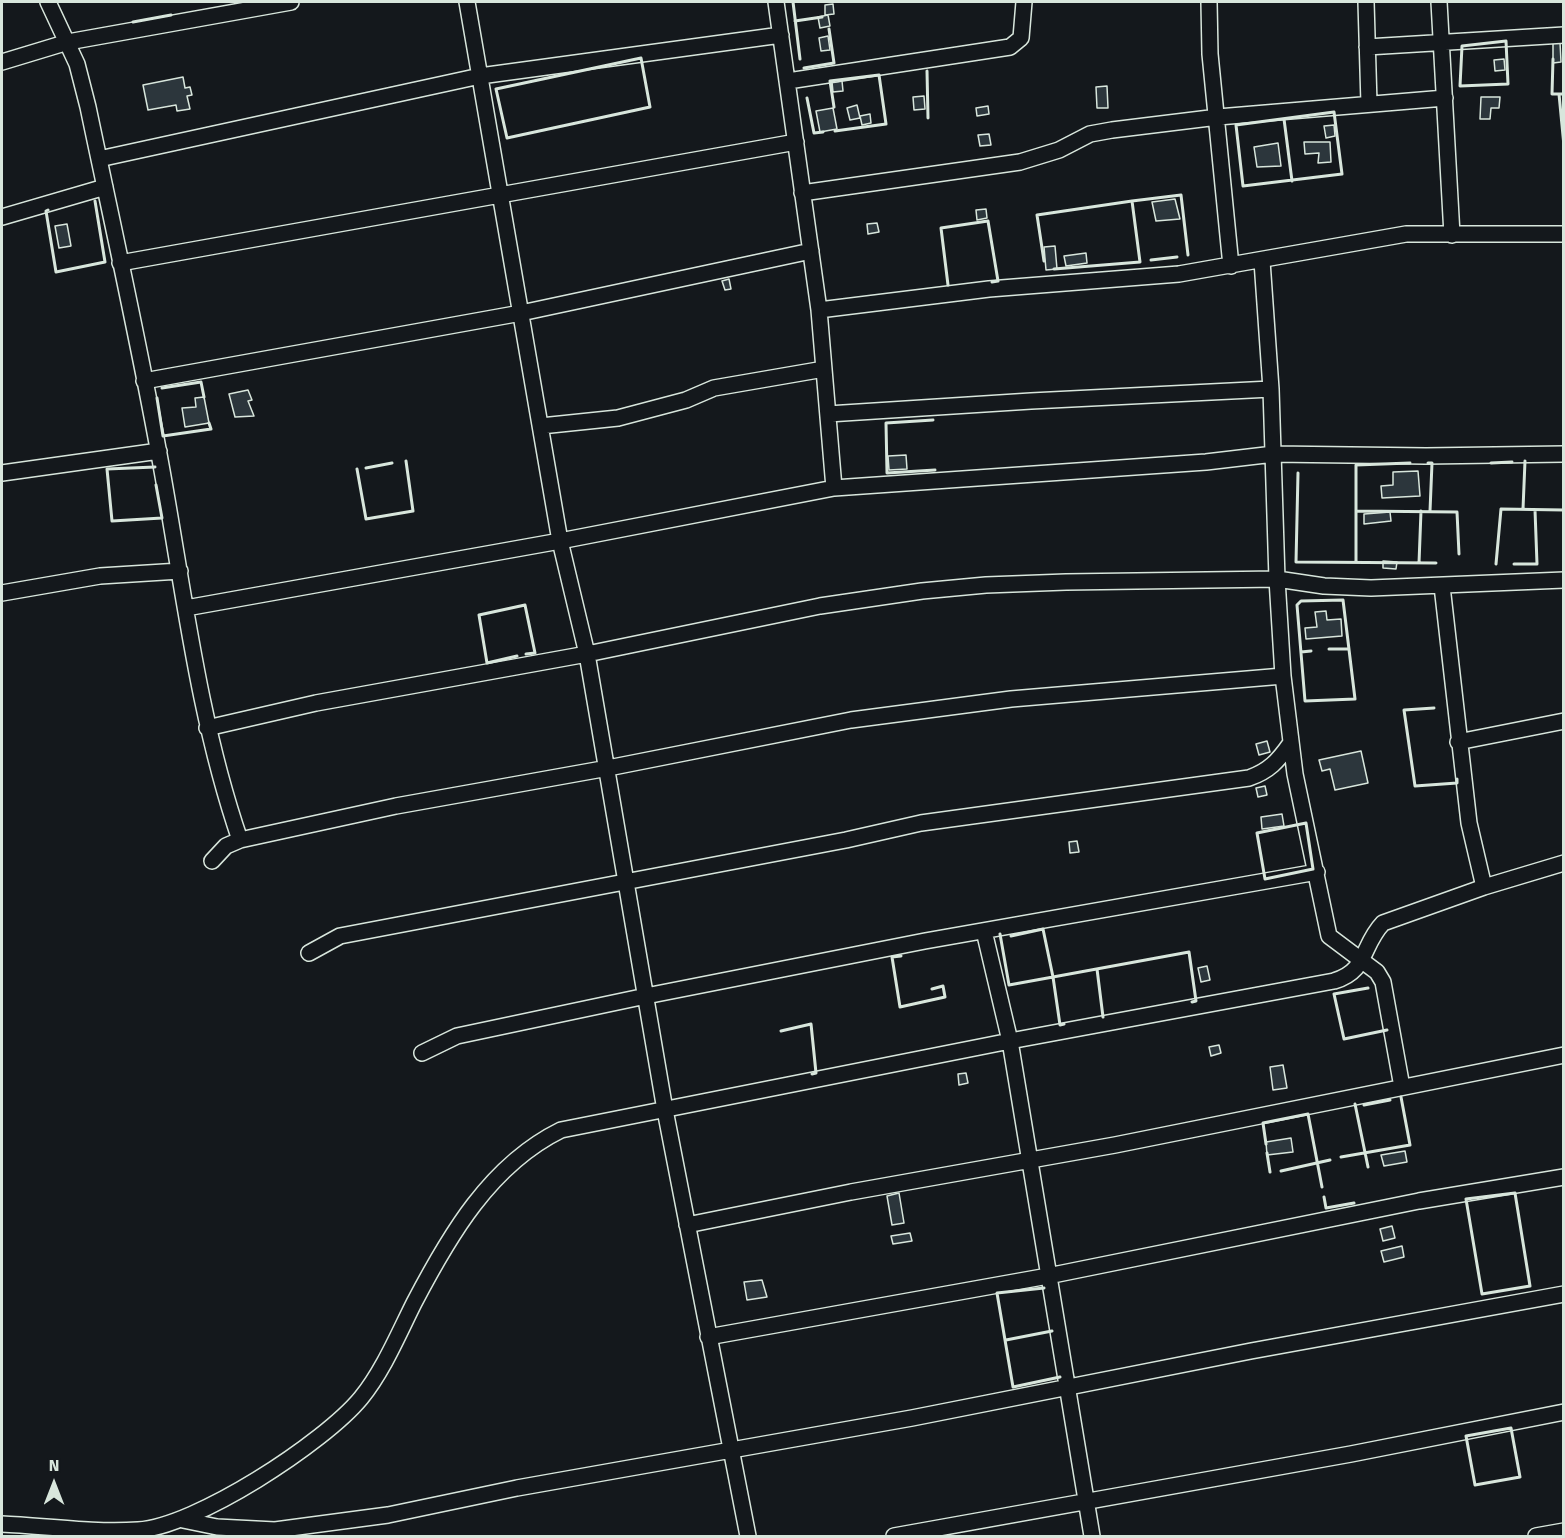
<!DOCTYPE html>
<style>
body{margin:0}
#map{position:relative;width:1565px;height:1538px;overflow:hidden;background:#14181c;font-family:"Fira Sans",sans-serif}
canvas{display:block}
.frame{position:absolute;inset:0;border:3px solid #d8e6dc;pointer-events:none}
.north{position:absolute;left:24px;top:1454px;width:60px;height:60px;-webkit-text-stroke:4px #14181c;paint-order:stroke;rotate:0deg;font-size:16px;font-weight:700;line-height:24px;text-align:center;color:#d8e6dc}
.north::after{content:'';display:block;margin:auto;width:21px;height:27px;background:#d8e6dc;clip-path:polygon(50% 0,100% 100%,50% 72%,0 100%)}
</style>
<div id="map">
<canvas width="1565" height="1538"></canvas>
<div class="frame"></div>
<div class="north">N</div>
</div>
<script>
const ctx = document.querySelector('canvas').getContext('2d');
ctx.lineJoin = 'round';
function fill(path, color) {
  ctx.fillStyle = color;
  ctx.fill(path, 'evenodd');
}
function strokePath(path, color, width, dash) {
  ctx.strokeStyle = color;
  ctx.lineWidth = width;
  ctx.lineCap = dash ? 'butt' : 'round';
  ctx.setLineDash(dash || []);
  ctx.stroke(path);
}
const building = new Path2D(`
 M 833,4 L 834,14 L 825,15 L 825,5 Z
 M 828,15 L 830,26 L 820,28 L 818,17 Z
 M 828,36 L 830,50 L 821,51 L 819,38 Z
 M 1560,42 L 1561,62 L 1553,63 L 1553,43 Z
 M 1504,59 L 1505,70 L 1495,71 L 1494,60 Z
 M 183,77 L 185,88 L 190,87 L 192,95 L 187,96 L 190,109 L 177,111 L 176,105 L 148,110 L 143,85 Z
 M 842,81 L 843,91 L 833,92 L 832,82 Z
 M 1107,86 L 1108,108 L 1097,108 L 1096,87 Z
 M 924,96 L 925,109 L 914,110 L 913,97 Z
 M 1481,97 L 1500,97 L 1499,108 L 1491,108 L 1490,119 L 1480,119 Z
 M 857,105 L 860,118 L 850,120 L 847,108 Z
 M 988,106 L 989,114 L 977,116 L 976,108 Z
 M 833,108 L 837,129 L 820,132 L 816,111 Z
 M 870,114 L 871,123 L 862,125 L 860,116 Z
 M 1334,125 L 1335,136 L 1326,138 L 1324,126 Z
 M 989,134 L 991,145 L 980,146 L 978,135 Z
 M 1304,142 L 1330,142 L 1331,162 L 1318,163 L 1319,153 L 1305,154 Z
 M 1278,143 L 1281,166 L 1257,167 L 1254,147 Z
 M 1175,199 L 1180,219 L 1156,221 L 1152,202 Z
 M 986,209 L 987,218 L 977,220 L 976,210 Z
 M 877,223 L 879,232 L 868,234 L 867,224 Z
 M 67,224 L 71,246 L 59,248 L 55,226 Z
 M 1055,246 L 1057,269 L 1046,270 L 1044,247 Z
 M 1086,253 L 1087,263 L 1066,266 L 1064,256 Z
 M 729,279 L 731,289 L 725,290 L 722,281 Z
 M 248,390 L 252,400 L 248,401 L 254,416 L 235,417 L 229,394 Z
 M 204,397 L 209,423 L 185,427 L 182,408 L 196,407 L 195,398 Z
 M 906,455 L 907,469 L 889,470 L 888,456 Z
 M 1418,471 L 1420,496 L 1382,498 L 1381,486 L 1393,485 L 1393,472 Z
 M 1390,512 L 1391,521 L 1364,524 L 1364,514 Z
 M 1383,561 L 1397,562 L 1396,569 L 1383,568 Z
 M 1326,611 L 1327,620 L 1341,619 L 1342,636 L 1306,639 L 1305,628 L 1317,627 L 1315,612 Z
 M 1267,741 L 1270,752 L 1259,755 L 1256,744 Z
 M 1361,751 L 1368,783 L 1335,790 L 1330,769 L 1322,771 L 1319,760 Z
 M 1265,786 L 1267,795 L 1258,797 L 1256,788 Z
 M 1282,814 L 1284,826 L 1262,829 L 1261,817 Z
 M 1077,841 L 1079,852 L 1070,853 L 1069,842 Z
 M 1207,966 L 1210,980 L 1201,982 L 1198,968 Z
 M 1219,1045 L 1221,1053 L 1211,1056 L 1209,1047 Z
 M 1283,1065 L 1287,1088 L 1273,1090 L 1270,1067 Z
 M 966,1073 L 968,1083 L 959,1085 L 958,1074 Z
 M 1291,1138 L 1293,1152 L 1267,1155 L 1266,1142 Z
 M 1405,1151 L 1407,1162 L 1384,1166 L 1381,1155 Z
 M 899,1193 L 904,1223 L 892,1225 L 887,1196 Z
 M 1392,1226 L 1395,1238 L 1383,1241 L 1380,1229 Z
 M 910,1233 L 912,1241 L 893,1244 L 891,1236 Z
 M 1402,1246 L 1404,1257 L 1384,1262 L 1381,1251 Z
 M 762,1280 L 767,1297 L 747,1300 L 744,1282 Z`);
fill(building, '#2c363c');
strokePath(building, '#d8e6dc', 1.5);
const minor = new Path2D(`
 M 48,2 L 77,64 L 88,107 C 112,222 138,338 159,454 C 183,583 197,715 240,840
 M 467,2 L 560,541 L 587,654 L 665,1110 L 748,1536
 M 776,2 L 819,310 L 834,488
 M 1209,2 L 1210,54 L 1231,266
 M 1366,2 L 1369,104
 M 1439,2 L 1452,235
 M 1367,47 L 1564,35
 M 2,62 L 68,42 L 291,2
 M 788,81 L 1010,47 L 1021,38 L 1024,2
 M 99,159 L 480,76 L 781,35
 M 802,193 L 1020,162 L 1059,150 L 1090,134 L 1112,130 L 1218,117 L 1445,98
 M 2,217 L 105,187
 M 1262,261 L 1271,389 L 1277,579 L 1283,676 L 1295,774 L 1329,936 L 1377,972 L 1383,982 L 1402,1087
 M 120,263 L 796,142
 M 819,310 L 989,289 L 1179,274 L 1406,234 L 1564,234
 M 144,381 L 521,313 L 811,251
 M 828,414 L 1031,401 L 1271,389
 M 541,426 L 618,418 L 686,400 L 714,388 L 824,369
 M 2,473 L 159,451
 M 1442,586 L 1469,823 L 1484,887
 M 2,593 L 100,576 L 180,571
 M 186,608 L 560,541 L 834,488 L 1206,462 L 1274,454 L 1426,456 L 1564,454
 M 207,728 L 316,703 L 587,654 L 820,606 L 922,591 L 986,585 L 1066,582 L 1277,579 L 1324,586 L 1371,588 L 1564,580
 M 1458,742 L 1564,721
 M 212,861 L 226,846 L 240,840 L 396,806 L 608,768 L 851,720 L 1011,699 L 1283,676
 M 984,931 L 1010,1041 L 1092,1536
 M 309,953 L 340,936 L 846,840 L 921,823 L 1249,778 C 1269,771 1278,761 1290,744
 M 422,1053 L 457,1036 L 646,996 L 925,941 L 1317,872
 M 687,1225 L 851,1192 L 1115,1145 L 1564,1055
 M 708,1337 L 1048,1276 L 1419,1201 L 1564,1177
 M 183,1520 L 217,1527 L 275,1530 L 388,1515 L 517,1488 L 912,1418 L 1251,1351 L 1564,1294
 M 2,1524 C 46,1526 93,1533 138,1530 C 195,1527 324,1443 361,1398 C 383,1371 398,1335 414,1303 C 449,1236 490,1165 561,1130 L 1010,1041 L 1334,981 C 1368,971 1361,946 1383,923 L 1484,887 L 1564,863
 M 894,1536 L 1351,1454 L 1564,1412
 M 1536,1536 L 1564,1531`);
strokePath(minor, '#d8e6dc', 18);
strokePath(minor, '#14181c', 15);
strokePath(new Path2D(`
 M 793,2 L 800,59
 M 795,21 L 822,17
 M 133,22 L 171,15
 M 1506,41 L 1508,84 L 1460,86 L 1462,46 Z
 M 641,58 L 650,107 L 507,138 L 496,89 Z
 M 1553,59 L 1552,94 L 1564,94
 M 804,68 L 834,63 L 829,29
 M 927,71 L 928,118
 M 1559,94 L 1564,146
 M 807,98 L 814,133 L 823,132
 M 834,107 L 830,81 L 879,75 L 886,124 L 835,131
 M 1334,112 L 1342,174 L 1243,186 L 1236,125 Z
 M 1284,119 L 1292,181
 M 48,210 L 46,211 L 56,272 L 105,262 L 95,201
 M 1151,260 L 1177,257
 M 1044,261 L 1037,215 L 1132,201
 M 1054,269 L 1140,262 L 1132,201 L 1181,195 L 1188,255
 M 948,285 L 941,228 L 988,221 L 998,281 L 992,282
 M 162,388 L 201,382 L 204,397
 M 157,398 L 163,436 L 211,429 L 209,423
 M 933,420 L 886,423 L 887,473 L 935,470
 M 1428,463 L 1432,463 L 1430,511
 M 1491,463 L 1512,462
 M 155,467 L 107,469 L 112,521 L 162,518 L 156,485
 M 366,468 L 392,463
 M 357,469 L 366,519 L 413,511 L 406,461
 M 1298,473 L 1296,562 L 1436,563
 M 1523,509 L 1525,461
 M 1356,511 L 1457,512 L 1459,554
 M 1356,561 L 1356,465 L 1410,463
 M 1419,563 L 1421,511
 M 1496,564 L 1501,509 L 1564,510
 M 1514,564 L 1537,564 L 1535,510
 M 1343,600 L 1355,699 L 1305,701 L 1297,605 L 1301,601 Z
 M 1329,649 L 1348,649
 M 1301,652 L 1311,651
 M 517,656 L 487,663 L 479,615 L 525,605 L 535,653 L 526,654
 M 1434,708 L 1404,710 L 1415,786 L 1457,783 L 1457,779
 M 1306,823 L 1313,869 L 1265,879 L 1257,833 Z
 M 1000,934 L 1009,985 L 1053,977 L 1043,929 L 1011,936
 M 901,956 L 892,957 L 900,1007 L 945,997 L 943,986 L 932,989
 M 1097,969 L 1103,1017
 M 1368,988 L 1334,994 L 1344,1039 L 1387,1030
 M 1064,1024 L 1060,1025 L 1053,977 L 1189,952 L 1196,1001 L 1192,1002
 M 781,1031 L 811,1024 L 816,1073 L 812,1074
 M 1355,1104 L 1368,1167
 M 1364,1105 L 1390,1100
 M 1266,1144 L 1263,1123 L 1308,1114 L 1322,1187
 M 1267,1153 L 1270,1172
 M 1341,1157 L 1410,1145 L 1401,1097
 M 1281,1171 L 1330,1160
 M 1515,1193 L 1530,1286 L 1482,1294 L 1466,1199 Z
 M 1324,1197 L 1326,1208 L 1354,1203
 M 1044,1288 L 997,1293 L 1013,1387 L 1060,1377
 M 1006,1340 L 1052,1331
 M 1511,1428 L 1520,1477 L 1475,1485 L 1466,1436 Z`), '#d8e6dc', 3);
</script>
